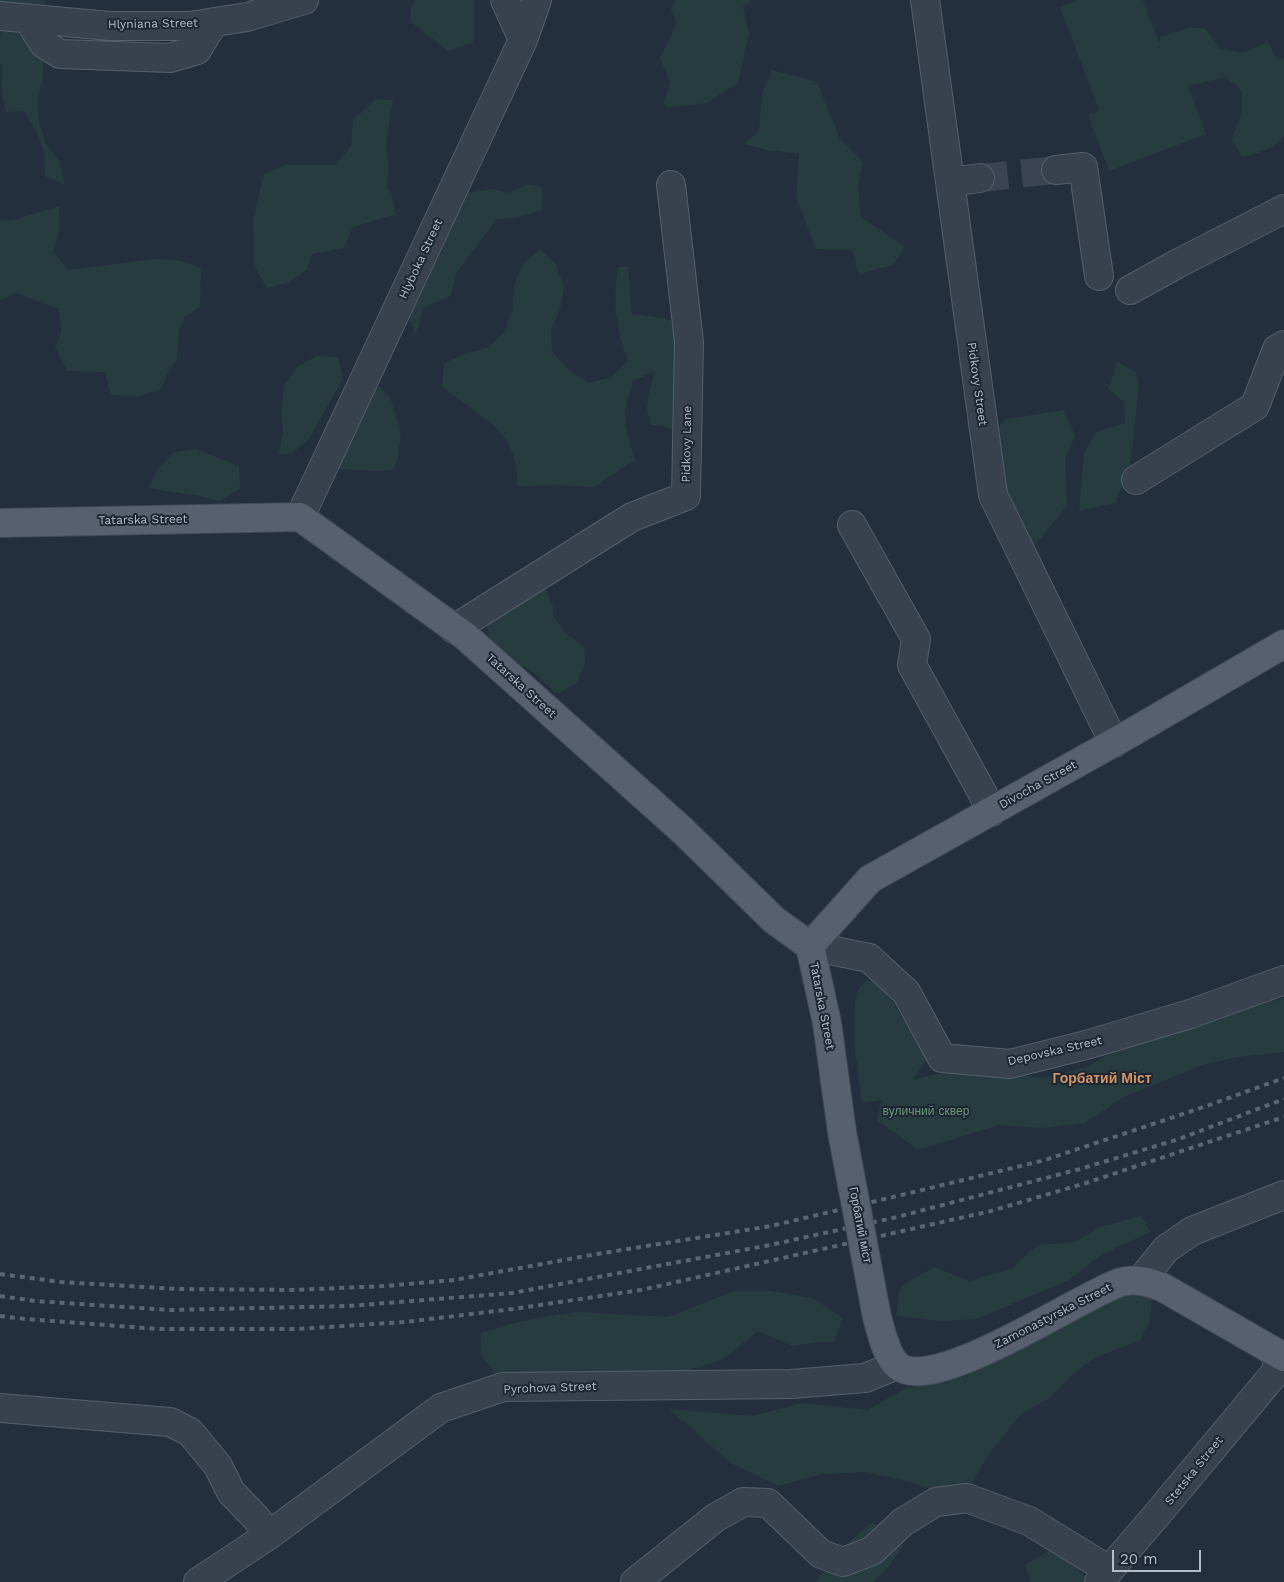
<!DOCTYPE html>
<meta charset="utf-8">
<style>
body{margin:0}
#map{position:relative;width:1284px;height:1582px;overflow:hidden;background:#242f3e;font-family:"Work Sans",sans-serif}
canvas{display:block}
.scale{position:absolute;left:1112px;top:1550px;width:89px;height:22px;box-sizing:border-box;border:2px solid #b4bcc9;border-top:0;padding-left:6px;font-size:15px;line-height:18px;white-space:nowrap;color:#b4bcc9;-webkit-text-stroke:4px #1d2633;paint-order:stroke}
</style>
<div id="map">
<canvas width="1284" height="1582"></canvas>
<div class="scale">20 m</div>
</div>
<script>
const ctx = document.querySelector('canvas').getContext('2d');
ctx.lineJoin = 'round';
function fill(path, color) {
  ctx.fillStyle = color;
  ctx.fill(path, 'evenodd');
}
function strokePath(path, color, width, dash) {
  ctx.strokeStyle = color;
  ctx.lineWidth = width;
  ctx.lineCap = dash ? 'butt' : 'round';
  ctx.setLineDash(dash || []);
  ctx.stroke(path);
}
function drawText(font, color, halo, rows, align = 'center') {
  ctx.font = font + ' "Work Sans",sans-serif';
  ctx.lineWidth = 4;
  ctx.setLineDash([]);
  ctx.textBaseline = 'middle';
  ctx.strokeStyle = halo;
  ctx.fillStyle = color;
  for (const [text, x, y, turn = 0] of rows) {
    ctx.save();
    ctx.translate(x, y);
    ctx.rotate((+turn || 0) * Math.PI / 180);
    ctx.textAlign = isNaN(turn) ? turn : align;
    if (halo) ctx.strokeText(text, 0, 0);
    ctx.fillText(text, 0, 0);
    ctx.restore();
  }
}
fill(new Path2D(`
 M 0,0 L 45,0 L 44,5 L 30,9 L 0,7 Z
 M 415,0 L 474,0 L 474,42 L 448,51 L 410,21 L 411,8 Z
 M 675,0 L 752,0 L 743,7 L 749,34 L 738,83 L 707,103 L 667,107 L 664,105 L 670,82 L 660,58 L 677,23 L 671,10 Z
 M 1078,0 L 1143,0 L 1159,43 L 1161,37 L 1188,28 L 1205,28 L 1220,48 L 1242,53 L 1268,42 L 1276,57 L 1284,59 L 1284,136 C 1274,149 1257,154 1242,157 L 1231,139 L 1242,113 L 1242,91 L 1226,77 L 1188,86 L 1206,134 L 1109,171 L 1088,115 L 1099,110 L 1060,7 Z
 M 6,28 L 28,37 L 43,54 L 43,76 L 38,98 L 39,122 L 46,144 L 60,163 L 65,185 L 45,176 L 44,152 L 36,131 L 24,111 L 6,112 L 1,88 L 2,66 L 0,62 L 0,36 Z
 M 772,70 L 817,82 L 840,139 L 863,162 L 858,184 L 861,217 L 905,247 L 893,265 L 859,274 L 852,250 L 816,249 L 796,197 L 799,154 L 767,150 L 744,144 L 759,131 L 762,94 Z
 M 376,99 L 393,100 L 386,144 L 389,168 L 387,188 L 391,192 L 396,214 L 353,227 L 344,248 L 312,254 L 307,270 L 289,282 L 267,288 L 254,266 L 253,220 L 264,174 L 286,165 L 335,165 L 351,146 L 353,120 Z
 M 528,184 L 543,187 L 542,210 L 516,218 L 497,219 L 456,273 L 451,296 L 423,308 L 416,336 L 406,308 L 439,220 L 468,193 L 493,189 L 509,193 Z
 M 59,206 L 60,229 L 53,251 L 68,270 L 155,259 C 171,259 187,261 201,268 L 200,307 L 185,317 L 179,329 L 177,359 L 170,368 L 161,389 L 140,396 L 111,395 L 105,372 L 67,371 L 55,347 L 61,332 L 59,309 L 16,293 L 0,300 L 0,221 L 13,220 Z
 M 540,249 L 556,265 L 564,287 L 560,309 L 551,330 L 552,352 L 569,370 L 589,383 L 612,377 L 628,361 C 615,324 613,306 618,267 L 628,267 L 632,314 L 664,318 L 680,325 L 674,431 L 664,426 L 651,425 L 646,408 L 654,372 L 633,381 L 625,409 L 626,428 L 635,460 L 594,487 L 560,485 L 518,486 C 516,423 482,422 442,386 L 444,363 L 465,354 L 487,348 L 504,333 L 512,311 L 514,287 L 522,265 Z
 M 316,356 L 338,357 L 343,379 L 309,439 L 291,454 L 279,454 L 283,432 L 281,410 L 284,387 L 296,368 Z
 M 1117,362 L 1136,372 L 1139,386 L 1130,469 L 1115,503 L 1079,511 L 1084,453 L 1096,432 L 1125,423 L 1124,402 L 1108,389 Z
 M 363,384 L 380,387 L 390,397 L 401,433 L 398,459 L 393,470 L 376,471 L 337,469 Z
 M 1064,410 L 1075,436 L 1065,459 L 1067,506 L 1030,551 L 985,439 L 1007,419 Z
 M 196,449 L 239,466 L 240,489 L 220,501 L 198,496 L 148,488 L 159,468 L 174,452 Z
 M 544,586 L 553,606 L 553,615 L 566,633 L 584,647 L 585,662 L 577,683 L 557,694 L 528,668 L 507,660 L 489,645 L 488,622 Z
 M 866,981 L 877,981 L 894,1005 L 927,1059 L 913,1080 L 931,1075 L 986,1070 L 1045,1078 L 1087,1067 L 1130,1041 L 1251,1004 L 1284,999 L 1284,1052 L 1239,1057 L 1205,1064 L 1124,1097 L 1085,1123 L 1043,1128 L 999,1125 L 918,1150 L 877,1120 L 882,1100 L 862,1103 L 855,1050 L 855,1001 L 859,988 Z
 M 1141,1216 L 1151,1232 L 1101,1255 L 1069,1280 L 977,1319 L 940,1321 L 896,1316 L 900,1289 L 910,1280 L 935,1267 L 969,1281 L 1013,1268 L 1037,1245 L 1075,1242 L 1100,1227 Z
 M 1132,1287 L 1152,1300 L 1150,1321 L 1140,1340 L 1097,1357 L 1074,1373 L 1048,1399 L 1022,1413 L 988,1455 L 972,1483 L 946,1494 L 909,1482 L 867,1472 L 822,1474 L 778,1486 L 731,1463 L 669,1409 L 752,1416 L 802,1403 L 868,1410 L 906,1388 L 963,1377 Z
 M 734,1291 L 771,1291 L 813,1298 L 843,1318 L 834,1342 L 817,1342 L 792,1346 L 758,1331 L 722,1360 L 682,1372 L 497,1375 L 480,1354 L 481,1333 L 514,1323 L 555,1315 L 577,1312 L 668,1317 Z
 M 871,1523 L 903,1530 L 903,1545 L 889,1566 L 873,1582 L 815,1582 L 848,1543 Z
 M 1048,1551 L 1067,1560 L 1086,1577 L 1085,1582 L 1031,1582 L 1025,1565 Z`), '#263c3f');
strokePath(new Path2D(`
 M 980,178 L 1056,170`), '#3a4453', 28, [28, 14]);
const minor = new Path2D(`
 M 505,0 L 523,40
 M 925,0 L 993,495 L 1114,743
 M 0,16 L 109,26 L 190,26 L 247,17 L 304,0
 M 28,19 L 44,44 L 60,54 L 170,58 L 197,50 L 214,22
 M 1056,170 L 1083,167 L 1099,276
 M 950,182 L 980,178
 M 1130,290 L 1177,264 L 1284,209
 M 1136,480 L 1255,406 L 1277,349 L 1284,345
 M 300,517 L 523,40 L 537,0
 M 852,525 L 916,639 L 912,665 L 983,794 L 991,812
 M 454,629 L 632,517 L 686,496 L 689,342 L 671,185
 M 810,946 L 869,958 L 906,992 L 942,1058 L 1010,1064 L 1086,1045 L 1190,1014 L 1284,980
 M 1141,1280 L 1166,1249 L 1192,1231 L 1284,1195
 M 0,1408 L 170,1422 L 190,1432 L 218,1466 L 231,1492 L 256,1518 L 269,1535
 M 198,1582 L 269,1535 L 441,1408 L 503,1387 L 791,1384 L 865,1378 L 897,1365
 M 635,1582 L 715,1518 L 743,1502 L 768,1503 L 821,1554 L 843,1562 L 872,1551 L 903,1522 L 936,1502 L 967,1498 L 1029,1521 L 1109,1570
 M 1099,1582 L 1155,1517 L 1275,1373 L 1280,1355`);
const major = new Path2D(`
 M 0,523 L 300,517 L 465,636 L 682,830 L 774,920 L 810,946 L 827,1023 L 842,1132
 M 810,946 L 870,879 L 1131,733 L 1284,644
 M 877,1317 C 881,1331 886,1356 898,1366 C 935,1395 1079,1296 1121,1282 C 1136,1278 1148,1282 1162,1287 L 1284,1357`);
strokePath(minor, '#565f6c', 30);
strokePath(major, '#414a57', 30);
strokePath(minor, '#38414e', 28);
strokePath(major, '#56606e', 28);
strokePath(new Path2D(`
 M 0,1274 L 61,1282 L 178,1289 L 293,1290 L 385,1286 L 454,1280 L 597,1254 L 771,1226 L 914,1192 L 1045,1160 L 1198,1109 L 1284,1078
 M 0,1296 L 35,1301 L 170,1310 L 349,1306 L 512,1293 L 770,1245 L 893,1218 L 1080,1169 L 1179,1139 L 1284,1099
 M 0,1316 L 25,1319 L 158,1329 L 297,1329 L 405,1322 L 513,1309 L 641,1290 L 991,1211 L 1086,1183 L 1284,1117`), '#5a6575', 4, [5, 5]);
const majorBridge = new Path2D(`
 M 842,1132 L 877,1317`);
strokePath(majorBridge, '#414a57', 30, []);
strokePath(majorBridge, '#56606e', 28);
drawText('12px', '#b4bcc9', '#1d2633', [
 ["Hlyniana Street",153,24,-1],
 ["Hlyboka Street",421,259,-65],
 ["Pidkovy Street",977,384,82],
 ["Pidkovy Lane",687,444,-89],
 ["Tatarska Street",143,520,-1],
 ["Tatarska Street",521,686,42],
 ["Divocha Street",1038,785,-29],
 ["Tatarska Street",822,1006,79],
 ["Depovska Street",1055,1051,-13],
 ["Горбатий міст",860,1225,79],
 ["Zamonastyrska Street",1053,1316,-27],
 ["Pyrohova Street",550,1388,-2],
 ["Stetska Street",1194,1471,-51]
]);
drawText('12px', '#6b9a76', '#1d2633', [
 ["вуличний сквер",926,1111]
]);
drawText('bold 14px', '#d59563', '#1d2633', [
 ["Горбатий Міст",1102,1079]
]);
</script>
